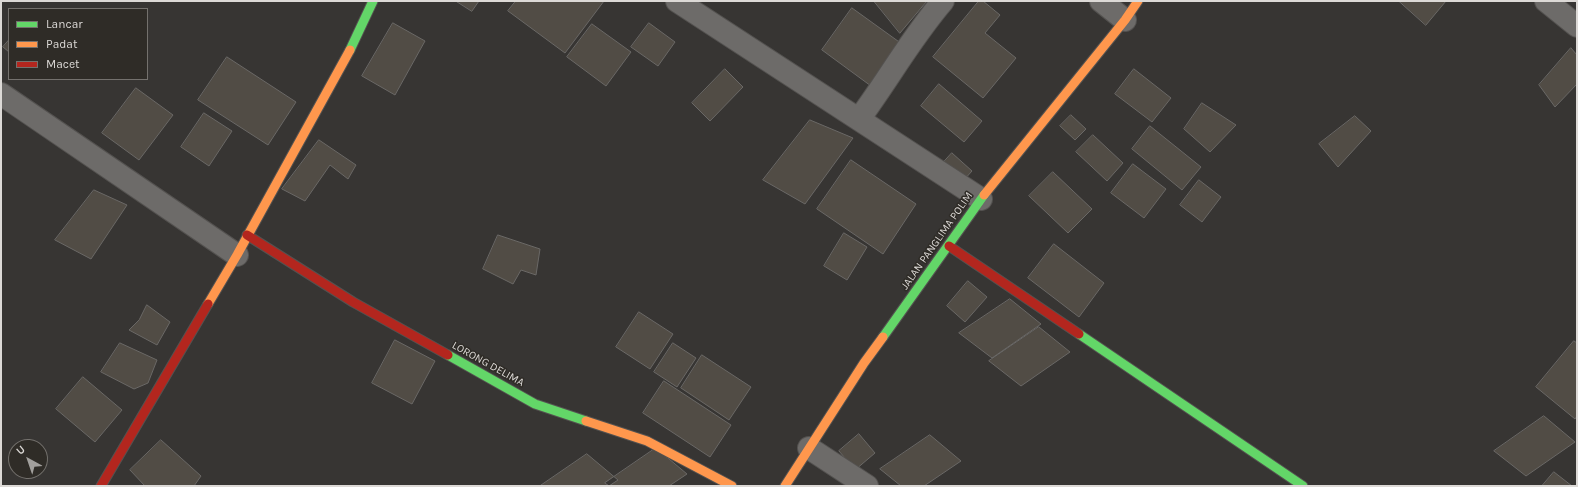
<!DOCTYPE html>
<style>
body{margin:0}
#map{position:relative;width:1578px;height:487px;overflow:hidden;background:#373533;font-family:Karla,sans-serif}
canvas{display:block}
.frame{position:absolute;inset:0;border:2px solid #dcd9d6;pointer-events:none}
.legend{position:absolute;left:8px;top:8px;width:140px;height:72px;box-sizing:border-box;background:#2f2c27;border:1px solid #74716d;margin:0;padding:5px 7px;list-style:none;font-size:12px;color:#dcd9d6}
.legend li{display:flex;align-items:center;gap:8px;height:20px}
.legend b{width:20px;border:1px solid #74716d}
.north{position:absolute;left:8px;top:439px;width:40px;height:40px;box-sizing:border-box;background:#2f2c27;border:1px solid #74716d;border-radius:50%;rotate:320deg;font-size:11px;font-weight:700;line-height:16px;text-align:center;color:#dcd9d6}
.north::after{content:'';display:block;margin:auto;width:14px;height:18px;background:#a2a09d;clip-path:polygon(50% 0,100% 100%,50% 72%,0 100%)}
</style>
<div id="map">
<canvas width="1578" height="487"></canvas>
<div class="frame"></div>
<ul class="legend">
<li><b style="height:5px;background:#63d668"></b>Lancar</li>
<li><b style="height:5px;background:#ff974d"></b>Padat</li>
<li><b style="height:5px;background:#b3261e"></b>Macet</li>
</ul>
<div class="north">U</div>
</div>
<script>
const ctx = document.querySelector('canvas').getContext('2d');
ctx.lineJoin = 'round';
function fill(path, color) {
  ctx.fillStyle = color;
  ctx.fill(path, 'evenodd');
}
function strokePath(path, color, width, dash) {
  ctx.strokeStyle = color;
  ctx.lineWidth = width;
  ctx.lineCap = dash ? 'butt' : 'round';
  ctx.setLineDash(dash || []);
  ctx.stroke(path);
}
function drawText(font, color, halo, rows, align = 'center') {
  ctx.font = font + ' Karla,sans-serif';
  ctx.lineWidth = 3;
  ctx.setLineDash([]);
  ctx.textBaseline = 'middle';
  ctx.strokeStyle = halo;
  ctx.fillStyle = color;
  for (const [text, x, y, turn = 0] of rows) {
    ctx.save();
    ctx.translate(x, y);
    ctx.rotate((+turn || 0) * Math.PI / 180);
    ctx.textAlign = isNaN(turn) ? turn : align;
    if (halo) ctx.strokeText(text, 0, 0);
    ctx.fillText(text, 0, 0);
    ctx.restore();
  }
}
const building = new Path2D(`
 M 456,1 L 479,1 L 472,11 Z
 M 516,1 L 604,1 L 565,53 L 508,11 Z
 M 874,1 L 927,1 L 900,33 Z
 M 979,1 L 983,1 L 1000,15 L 985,33 L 1016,58 L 983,98 L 933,57 Z
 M 1399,1 L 1446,1 L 1426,25 Z
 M 852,8 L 902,44 L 871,86 L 822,50 Z
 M 393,23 L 425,41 L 395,95 L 362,76 Z
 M 649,23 L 675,42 L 658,66 L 631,47 Z
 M 592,24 L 631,52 L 606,86 L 567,57 Z
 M 9,40 L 9,52 L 3,47 Z
 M 1571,48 L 1577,55 L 1577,84 L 1555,107 L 1539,85 Z
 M 227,57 L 296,102 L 268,145 L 198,100 Z
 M 725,69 L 743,87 L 710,121 L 692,103 Z
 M 1134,69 L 1171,98 L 1152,122 L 1115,94 Z
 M 939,84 L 982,121 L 964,142 L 921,106 Z
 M 136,88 L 173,115 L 139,160 L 102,133 Z
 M 1202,103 L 1236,125 L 1210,152 L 1184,129 Z
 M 204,113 L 232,131 L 209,166 L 181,147 Z
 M 1071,115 L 1086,129 L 1075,140 L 1060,126 Z
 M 1355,116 L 1371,131 L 1338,167 L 1319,144 Z
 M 810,120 L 853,138 L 805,204 L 763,180 Z
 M 1150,126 L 1201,167 L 1182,190 L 1132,149 Z
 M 1093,135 L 1123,163 L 1107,181 L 1076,152 Z
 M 319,140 L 356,165 L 348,179 L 330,165 L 305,201 L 282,189 Z
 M 952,153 L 972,171 L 963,181 L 943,163 Z
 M 851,160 L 916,204 L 883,254 L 817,209 Z
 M 1133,164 L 1166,189 L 1144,218 L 1111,193 Z
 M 1053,172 L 1092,209 L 1068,233 L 1029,196 Z
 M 1199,180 L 1221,197 L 1202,222 L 1180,205 Z
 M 94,190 L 127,205 L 91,259 L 55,240 Z
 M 844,233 L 867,247 L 847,280 L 824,266 Z
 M 498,235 L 540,249 L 536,275 L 521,270 L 513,284 L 483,269 Z
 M 1054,244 L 1104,283 L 1079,317 L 1028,278 Z
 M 968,281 L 987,297 L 965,322 L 947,306 Z
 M 1010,299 L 1041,324 L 992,358 L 959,333 Z
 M 147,305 L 170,322 L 157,345 L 129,330 L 139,320 Z
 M 639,312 L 673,334 L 650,369 L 616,347 Z
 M 1039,327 L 1070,352 L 1021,386 L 989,361 Z
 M 395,340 L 435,361 L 412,404 L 372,383 Z
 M 1574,341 L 1577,343 L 1577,416 L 1575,419 L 1536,387 Z
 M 120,343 L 157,360 L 148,383 L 134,389 L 101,372 Z
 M 673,343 L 696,358 L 677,387 L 654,372 Z
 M 702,355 L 751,387 L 729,420 L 681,388 Z
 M 83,377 L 122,410 L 95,442 L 56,409 Z
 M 664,381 L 731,425 L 710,457 L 643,413 Z
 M 1544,416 L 1575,442 L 1526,476 L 1494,451 Z
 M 859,434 L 875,453 L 855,470 L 839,451 Z
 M 930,435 L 961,461 L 924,486 L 901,486 L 880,469 Z
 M 161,440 L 201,476 L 194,486 L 145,486 L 130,470 Z
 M 656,448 L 687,474 L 669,486 L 609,486 L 605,483 Z
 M 587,454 L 618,480 L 609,486 L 540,486 Z
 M 1554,472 L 1572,486 L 1542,486 Z`);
fill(building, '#514c45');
strokePath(building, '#6a6866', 1);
const street = new Path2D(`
 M 677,1 L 981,199
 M 1101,1 L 1125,20
 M 1546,1 L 1577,26
 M 1,94 L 237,255
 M 859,119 C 888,80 911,38 943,1
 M 809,448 L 867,486`);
const fast = new Path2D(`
 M 350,50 L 373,1
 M 1079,334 L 1303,486
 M 883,337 L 984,195
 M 448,355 L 535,404 L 586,421`);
const slow = new Path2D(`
 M 984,195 L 1125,20 L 1138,1
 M 208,304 L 237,255 L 350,50
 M 586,421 L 647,441 L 732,486
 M 785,486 L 864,363 L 883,337`);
const jam = new Path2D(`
 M 247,235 L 353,302 L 448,355
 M 949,246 L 1079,334
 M 101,486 L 208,304`);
strokePath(street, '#545250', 24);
strokePath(fast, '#545250', 11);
strokePath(slow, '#545250', 11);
strokePath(jam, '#545250', 11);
strokePath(street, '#6d6b69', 22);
strokePath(fast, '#63d668', 9);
strokePath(slow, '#ff974d', 9);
strokePath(jam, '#b3261e', 9);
drawText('11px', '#dcd9d6', '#2f2c27', [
 ["JALAN PANGLIMA POLIM",937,241,-55],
 ["LORONG DELIMA",488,364,29]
]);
</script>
